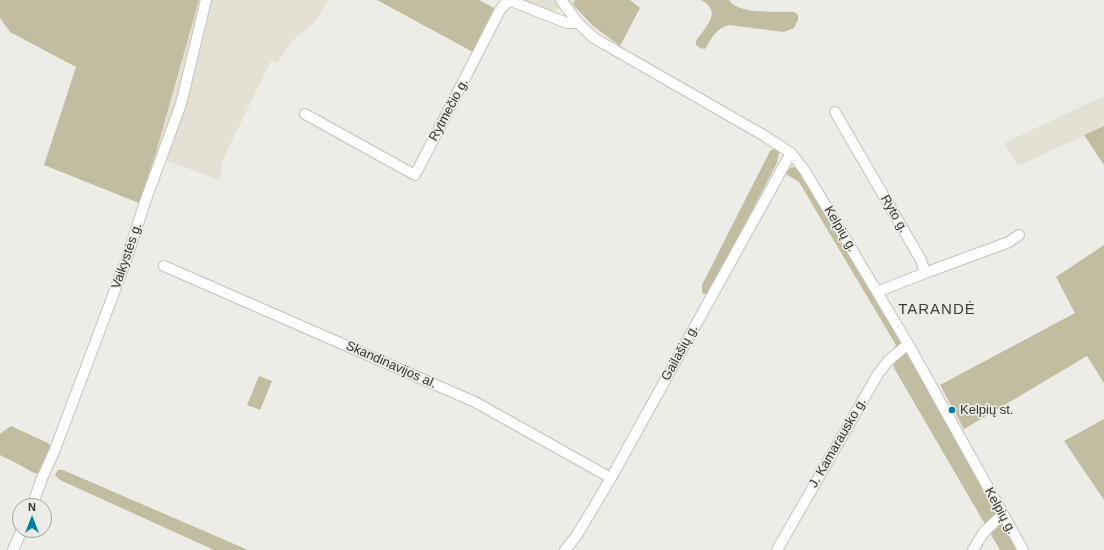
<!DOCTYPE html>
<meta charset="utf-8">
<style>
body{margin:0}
#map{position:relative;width:1104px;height:550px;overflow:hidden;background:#edece6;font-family:Helvetica,sans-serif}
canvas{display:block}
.north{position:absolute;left:12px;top:498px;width:40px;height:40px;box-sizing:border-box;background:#edece6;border:1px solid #a3a29e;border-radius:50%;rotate:0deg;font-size:11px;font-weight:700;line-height:16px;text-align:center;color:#343331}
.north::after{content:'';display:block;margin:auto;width:14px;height:18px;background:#0081a5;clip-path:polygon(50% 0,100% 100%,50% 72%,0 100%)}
</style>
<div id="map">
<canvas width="1104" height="550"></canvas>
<div class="north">N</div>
</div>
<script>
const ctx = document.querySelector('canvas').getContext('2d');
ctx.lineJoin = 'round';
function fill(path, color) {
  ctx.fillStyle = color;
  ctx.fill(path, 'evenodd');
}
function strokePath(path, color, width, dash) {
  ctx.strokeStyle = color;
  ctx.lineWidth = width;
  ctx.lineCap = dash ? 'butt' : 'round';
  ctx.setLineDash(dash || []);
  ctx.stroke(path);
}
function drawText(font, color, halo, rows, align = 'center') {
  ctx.font = font + ' Helvetica,sans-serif';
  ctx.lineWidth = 3.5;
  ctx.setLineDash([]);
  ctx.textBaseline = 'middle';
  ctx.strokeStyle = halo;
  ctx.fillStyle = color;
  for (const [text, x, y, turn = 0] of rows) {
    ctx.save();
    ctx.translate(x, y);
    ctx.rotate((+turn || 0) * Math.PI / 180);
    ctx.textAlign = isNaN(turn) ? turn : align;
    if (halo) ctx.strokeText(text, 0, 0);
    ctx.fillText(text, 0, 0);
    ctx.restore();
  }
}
fill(new Path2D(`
 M 199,0 L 328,0 L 316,21 L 291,42 L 277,63 L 271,61 L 223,159 L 219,180 L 155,156 Z
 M 524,0 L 575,0 L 573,5 L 550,11 Z
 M 1104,96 L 1104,126 L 1018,166 L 1004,143 Z`), '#e4e1d4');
fill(new Path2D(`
 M 0,0 L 199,0 L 155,156 L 139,203 L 44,165 L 76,67 L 10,32 L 0,18 Z
 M 377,0 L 479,0 L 494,8 L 473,52 Z
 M 575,0 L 630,0 L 640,8 L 620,46 L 593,26 L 573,5 Z
 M 701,0 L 729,0 C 738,15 778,11 794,12 L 798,15 L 798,20 L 794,28 L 784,32 L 729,25 C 716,28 712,38 705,49 L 700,48 L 696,45 L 696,41 C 706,26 723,12 701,0 Z
 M 1104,126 L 1104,165 L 1084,135 Z
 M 775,148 L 779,152 L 777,163 L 708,295 L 702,293 L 702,285 L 770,151 Z
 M 795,167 L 799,169 L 858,266 L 1018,550 L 1000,550 L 894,368 L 892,351 L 896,345 L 799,182 L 784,173 L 789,168 Z
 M 1104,245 L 1104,383 L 1087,356 L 964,429 L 940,385 L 1075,313 L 1056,277 Z
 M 259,376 L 272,381 L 260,410 L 247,405 Z
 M 1104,419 L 1104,500 L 1064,441 Z
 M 11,426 L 48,443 L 50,446 L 39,474 L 34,473 L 18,464 L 0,455 L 0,434 Z
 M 58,470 L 63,470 L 248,550 L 214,550 L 60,480 L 55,475 Z`), '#c2bca1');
const street = new Path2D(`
 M 561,0 L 578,23 L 594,38 L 763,135 L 791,153 L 805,171 L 908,344 L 1023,550
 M 835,112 L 921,260 L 925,273 L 877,292
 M 305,114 L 415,175 L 500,10 L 505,4 L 511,1 L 567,23 L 578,23
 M 164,266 L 475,402 L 611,478
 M 925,273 L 1009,242 L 1019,235
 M 32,506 L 42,478 L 54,452 L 127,258 L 145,202 L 181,104 L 206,0
 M 13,550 L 22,530
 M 565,550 L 577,535 L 611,478 L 791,153
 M 777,550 L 878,374 L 888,361 L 908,344
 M 973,550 L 984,532 L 1002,515`);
strokePath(street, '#c3c2bd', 12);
strokePath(street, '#fff', 10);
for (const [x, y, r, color] of [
 [952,410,4,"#0081a5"]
]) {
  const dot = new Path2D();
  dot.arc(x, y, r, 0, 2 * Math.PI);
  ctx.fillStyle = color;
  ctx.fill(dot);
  strokePath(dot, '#edece6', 1.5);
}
drawText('13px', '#343331', '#edece6', [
 ["Rytmečio g.",449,110,-62],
 ["Ryto g.",894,214,60],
 ["Kelpių g.",840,229,59],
 ["Vaikystės g.",127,256,-71],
 ["Gailašių g.",680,353,-61],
 ["Skandinavijos al.",391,365,24],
 ["J. Kamarausko g.",838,443,-60],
 ["Kelpių g.",1000,511,61]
]);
drawText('13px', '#343331', '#edece6', [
 ["Kelpių st.",960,410]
], 'left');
ctx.letterSpacing = '1px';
drawText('15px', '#3e3d39', '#edece6', [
 ["TARANDĖ",937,310]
]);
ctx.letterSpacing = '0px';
</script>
